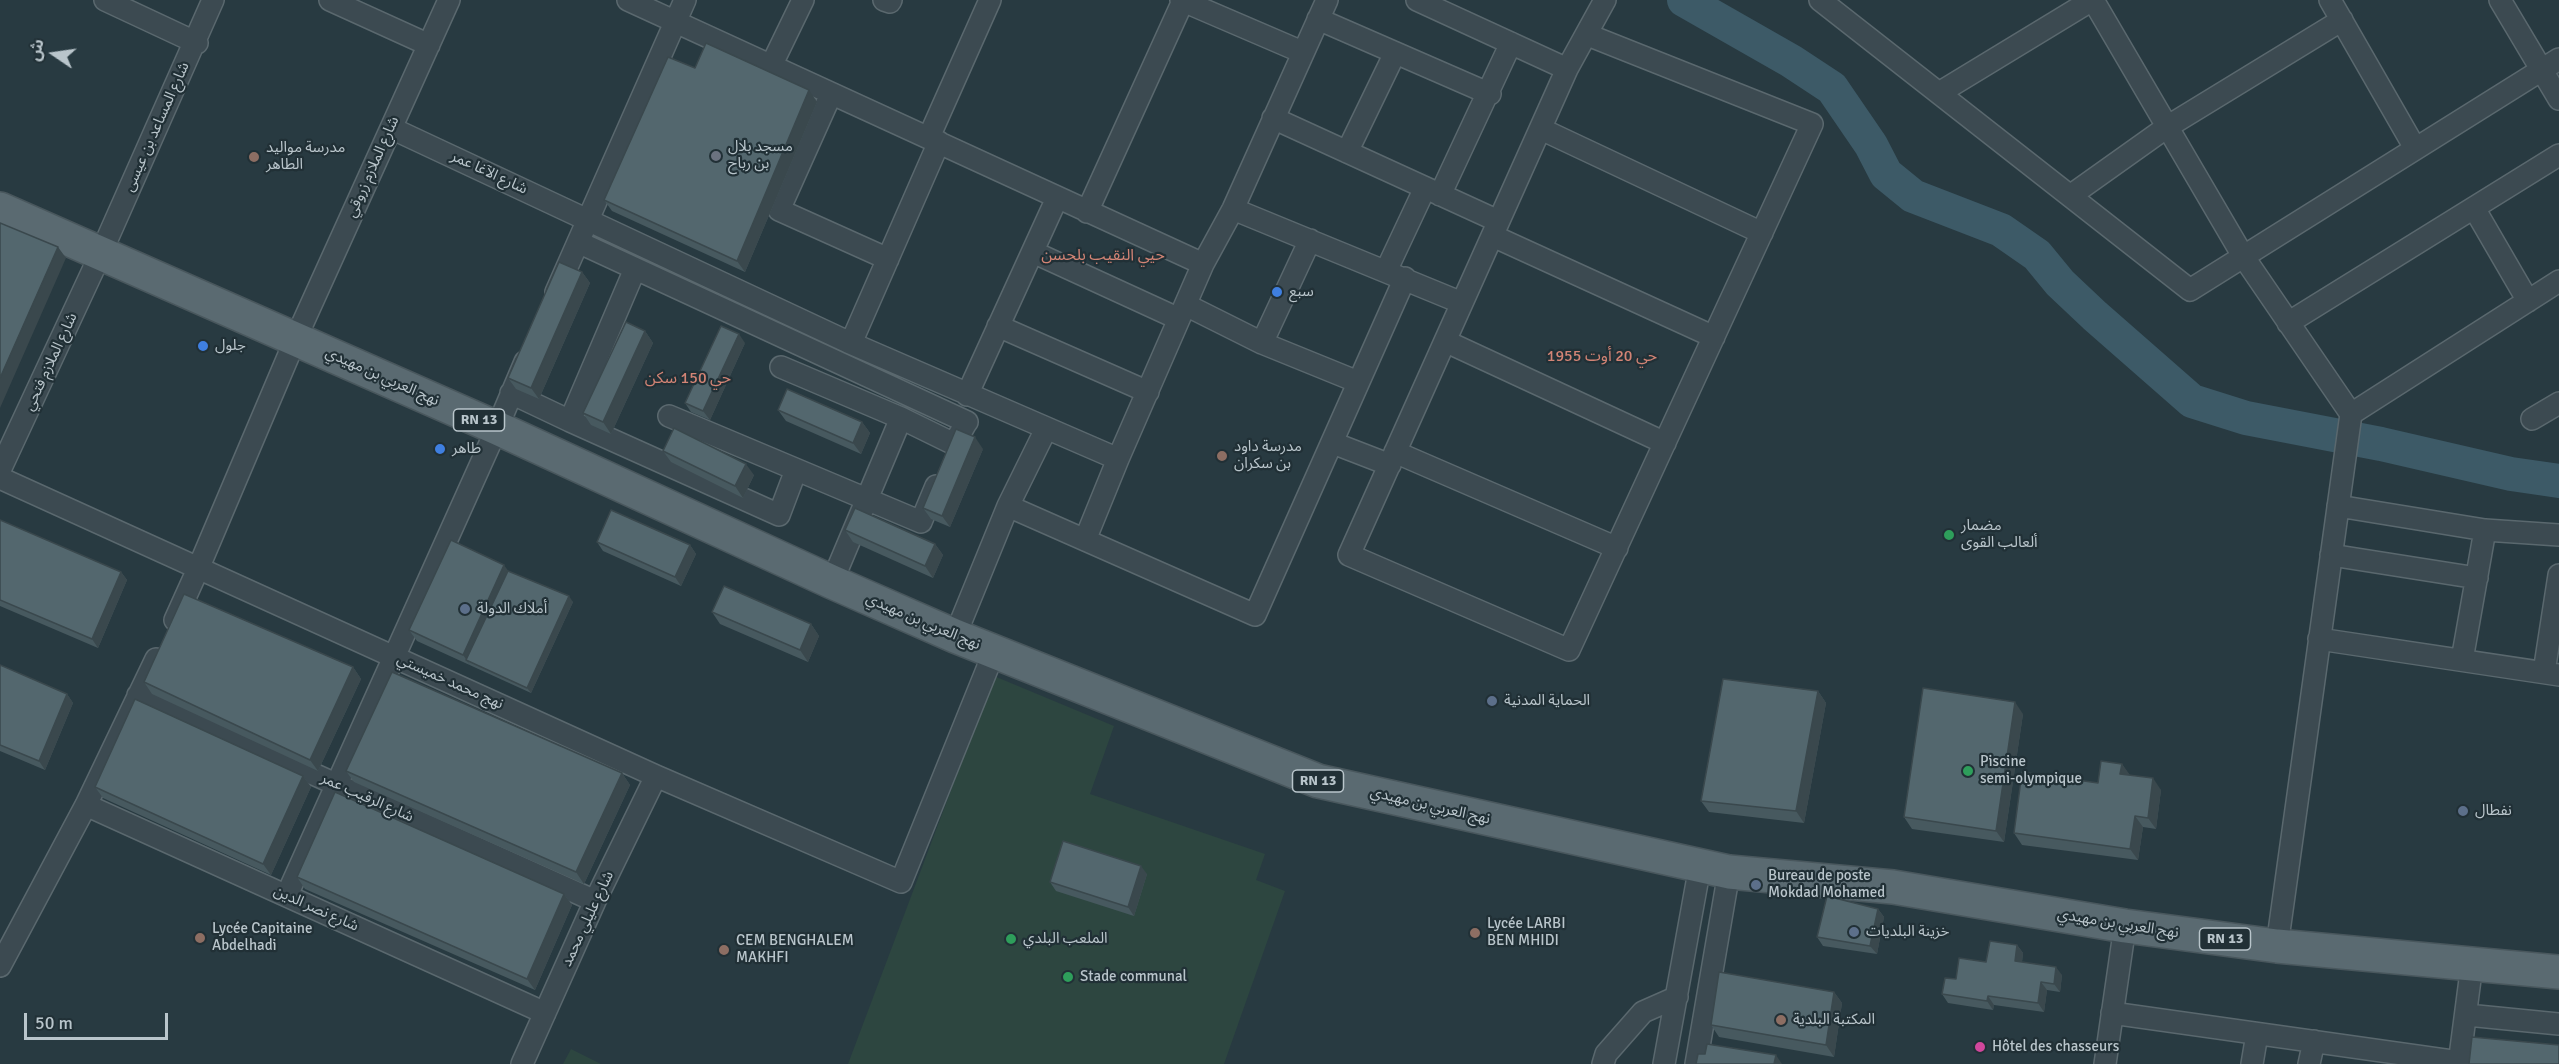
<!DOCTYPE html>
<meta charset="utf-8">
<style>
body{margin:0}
#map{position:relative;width:2559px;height:1064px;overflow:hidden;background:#283a41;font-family:Signika,"Noto Sans Arabic",sans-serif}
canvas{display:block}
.north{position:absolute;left:24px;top:24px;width:60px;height:60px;-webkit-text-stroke:4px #213036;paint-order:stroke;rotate:283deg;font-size:16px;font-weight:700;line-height:24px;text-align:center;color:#b9c5cb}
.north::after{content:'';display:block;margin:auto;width:21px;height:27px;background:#b9c5cb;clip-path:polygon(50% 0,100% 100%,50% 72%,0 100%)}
.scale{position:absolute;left:24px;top:1013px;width:144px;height:27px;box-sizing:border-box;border:3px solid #b9c5cb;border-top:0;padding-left:8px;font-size:18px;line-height:21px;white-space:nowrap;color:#b9c5cb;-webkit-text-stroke:4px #213036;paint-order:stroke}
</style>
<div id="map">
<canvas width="2559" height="1064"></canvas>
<div class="north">ش</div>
<div class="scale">50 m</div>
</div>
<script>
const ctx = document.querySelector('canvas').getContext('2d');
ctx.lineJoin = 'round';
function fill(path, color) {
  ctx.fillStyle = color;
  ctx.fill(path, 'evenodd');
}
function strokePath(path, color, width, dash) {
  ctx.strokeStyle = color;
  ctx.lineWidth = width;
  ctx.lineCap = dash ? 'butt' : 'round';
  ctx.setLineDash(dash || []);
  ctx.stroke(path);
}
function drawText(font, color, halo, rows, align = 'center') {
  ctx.font = font + ' Signika,"Noto Sans Arabic",sans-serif';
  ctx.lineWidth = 4.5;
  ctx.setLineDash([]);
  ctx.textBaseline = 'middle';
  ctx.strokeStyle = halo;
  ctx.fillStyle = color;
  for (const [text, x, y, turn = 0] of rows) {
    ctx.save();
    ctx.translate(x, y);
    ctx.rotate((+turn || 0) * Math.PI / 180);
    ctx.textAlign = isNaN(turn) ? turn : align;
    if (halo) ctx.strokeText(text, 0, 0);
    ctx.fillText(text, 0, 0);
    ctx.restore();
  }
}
fill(new Path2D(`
 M 994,676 L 1114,726 L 1090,794 L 1265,854 L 1256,880 L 1285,891 L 1224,1064 L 848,1064 Z
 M 571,1049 L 601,1064 L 563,1064 Z`), '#2d4640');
strokePath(new Path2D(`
 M 1684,0 L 1791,61 L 1832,88 L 1871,145 L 1886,174 L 1913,196 L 2001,230 L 2037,255 L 2060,283 L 2095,316 L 2192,401 L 2246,418 L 2381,444 L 2511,474 L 2559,481`), '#3d5a67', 34);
const minor = new Path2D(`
 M 105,0 L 197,43
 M 330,0 L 429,45
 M 628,0 L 1203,264
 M 884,0 L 890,2 L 891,0
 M 1181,0 L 1302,52
 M 1417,0 L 1567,69
 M 1820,0 L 2190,290 L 2559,59
 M 2093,0 L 2243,256 L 2351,414 L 2277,946
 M 2330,0 L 2415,148
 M 2500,0 L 2559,99
 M 1318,19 L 1490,94
 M 1588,35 L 1812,124 L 1569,650 L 1349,555 L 1567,69 L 1605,0
 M 771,66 L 803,0
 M 1939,93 L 2092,0
 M 831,94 L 779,210 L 888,259
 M 1273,118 L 1498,221
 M 391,128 L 848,342 L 1118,459 L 1203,264 L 1233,209 L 1327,0
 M 1541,129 L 1762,233
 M 929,137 L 990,0
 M 1347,152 L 1395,53
 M 1440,195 L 1511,43
 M 2070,196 L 2167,127 L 2342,20
 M 2474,208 L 2528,301
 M 1233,209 L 1462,303
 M 1087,212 L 1183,1
 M 1493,236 L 1714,337
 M 578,242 L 967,422
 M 1033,252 L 1179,319
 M 1386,271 L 1425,188
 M 556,292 L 685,0
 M 1186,305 L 1262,343 L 1358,382
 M 2288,323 L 2559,155
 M 998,326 L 1148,392
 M 1445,341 L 1665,443
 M 851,343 L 939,142
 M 1262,343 L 1310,240
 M 781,367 L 901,418
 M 511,393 L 570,421 L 635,269
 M 967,395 L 1057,198
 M 2351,414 L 2559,281
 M 669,416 L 921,522 L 936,486
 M 2532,419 L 2559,403
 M 570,421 L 779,515 L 796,470
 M 1333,443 L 1390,465
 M 1395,452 L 1617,548
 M 0,470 L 101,253 L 213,0
 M 0,478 L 656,776 L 901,882 L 994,652
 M 1008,506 L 1255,615 L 1405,278
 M 2338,506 L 2485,530 L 2559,535
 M 1085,540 L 1118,459
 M 2331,555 L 2477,578
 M 832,582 L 901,418 L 954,444 L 966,423
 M 175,620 L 198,569 L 296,338 L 449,0
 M 955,636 L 1008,506 L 1046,429
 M 2319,639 L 2559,675
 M 2462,660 L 2485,530
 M 2544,672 L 2559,575
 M 138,695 L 595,901
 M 86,805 L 545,1013
 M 287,895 L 497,428 L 525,362
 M 0,966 L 86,805 L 156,659
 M 2112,1013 L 2459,1062
 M 2467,1015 L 2559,1024
 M 522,1064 L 595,901 L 656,776
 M 1603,1064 L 1606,1054 L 1643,1012 L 1677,997
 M 1664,1064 L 1700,866
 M 1696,1064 L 1729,872
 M 2105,1064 L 2125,926
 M 2252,1064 L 2257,1034
 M 2309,1064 L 2314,1041
 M 2459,1064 L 2472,964`);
const primary = new Path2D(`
 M 0,209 L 497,428 L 832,582 L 955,636 L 1318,781 L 1729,872 L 1893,887 L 2125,926 L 2277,946 L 2559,972`);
strokePath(minor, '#5a686e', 24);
strokePath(primary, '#49575d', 36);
strokePath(minor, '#3c4a51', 21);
strokePath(primary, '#5a6a71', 33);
fill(new Path2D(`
 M 695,68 L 817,102 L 745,272 L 612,211 L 604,200 Z
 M 582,272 L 590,283 L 539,399 L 516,389 L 508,378 Z
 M 645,331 L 653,343 L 611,434 L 591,425 L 583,413 Z
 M 745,343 L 710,420 L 691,412 L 685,403 Z
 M 778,410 L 862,422 L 870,433 L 861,454 L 786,421 Z
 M 983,449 L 950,527 L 931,519 L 923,508 Z
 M 663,451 L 754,475 L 743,498 L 671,462 Z
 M 0,520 L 121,572 L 127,580 L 98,648 L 0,606 Z
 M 845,530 L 935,544 L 943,555 L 933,578 L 853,542 Z
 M 597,542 L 690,545 L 696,554 L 681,586 L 603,551 Z
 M 508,571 L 573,602 L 531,693 L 417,641 L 409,630 Z
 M 712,612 L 811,624 L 819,636 L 808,662 L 720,624 Z
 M 0,665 L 67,694 L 73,703 L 45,770 L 0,751 Z
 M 353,667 L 361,679 L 318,771 L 152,694 L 144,682 Z
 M 1818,691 L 1826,703 L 1804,823 L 1709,812 L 1701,801 Z
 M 2023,714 L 2004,842 L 1912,829 L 1904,817 Z
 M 2122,764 L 2129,775 L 2161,790 L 2156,829 L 2143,827 L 2138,860 L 2022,845 L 2014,833 L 2098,783 Z
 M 346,771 L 622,773 L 630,785 L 584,884 L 354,782 Z
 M 303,776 L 311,787 L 271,875 L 103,798 L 95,787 Z
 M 1147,874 L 1134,916 L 1056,891 L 1050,882 Z
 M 297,877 L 564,894 L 572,905 L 535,990 L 305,889 Z
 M 1878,909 L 1884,917 L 1877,954 L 1823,946 L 1817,937 Z
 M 2017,945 L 2023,953 L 2022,962 L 2062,975 L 2060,992 L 2047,990 L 2044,1012 L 1994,1005 L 1993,1010 L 1948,1003 L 1942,994 L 1956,979 Z
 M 1834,992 L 1842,1003 L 1834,1057 L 1719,1037 L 1711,1025 Z`), '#47595f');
fill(new Path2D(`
 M 809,90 L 817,102 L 745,272 L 737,261 Z
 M 58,247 L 66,258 L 0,408 L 0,378 Z
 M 582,272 L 590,283 L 539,399 L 531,388 Z
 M 645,331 L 653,343 L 611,434 L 603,422 Z
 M 739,334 L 745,343 L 710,420 L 703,411 Z
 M 862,422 L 870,433 L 861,454 L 853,443 Z
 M 975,437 L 983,449 L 950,527 L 942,516 Z
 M 746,464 L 754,475 L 743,498 L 735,486 Z
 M 935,544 L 943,555 L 933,578 L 925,566 Z
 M 690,545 L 696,554 L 681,586 L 675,577 Z
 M 504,565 L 512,576 L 466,660 L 471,666 L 463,655 Z
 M 121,572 L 127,580 L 98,648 L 92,639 Z
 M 569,596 L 573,602 L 531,693 L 527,688 Z
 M 811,624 L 819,636 L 808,662 L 800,650 Z
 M 353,667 L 361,679 L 318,771 L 310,760 Z
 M 1818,691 L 1826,703 L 1804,823 L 1796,811 Z
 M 67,694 L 73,703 L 45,770 L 39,761 Z
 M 2015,702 L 2023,714 L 2004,842 L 1996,831 Z
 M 2122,764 L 2130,775 L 2120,774 Z
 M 622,773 L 630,785 L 584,884 L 576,872 Z
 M 303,776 L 311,787 L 271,875 L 263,864 Z
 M 2153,778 L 2161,790 L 2156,829 L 2148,818 Z
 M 2135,816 L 2143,827 L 2138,860 L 2130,849 Z
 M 1141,866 L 1147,874 L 1134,916 L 1128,907 Z
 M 564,894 L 572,905 L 535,990 L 527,979 Z
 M 1878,909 L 1884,917 L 1877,954 L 1870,946 Z
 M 2017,945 L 2023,953 L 2021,970 L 2015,961 Z
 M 2056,967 L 2062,975 L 2060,992 L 2054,984 Z
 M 2041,982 L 2047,990 L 2044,1012 L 2038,1003 Z
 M 1834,992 L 1842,1003 L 1834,1057 L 1826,1045 Z
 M 1988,996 L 1994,1005 L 1993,1010 L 1987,1001 Z
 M 1776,1055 L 1782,1064 L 1774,1064 Z`), '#3a484d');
const building = new Path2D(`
 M 706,43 L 809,90 L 737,261 L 604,200 L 668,57 L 695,68 Z
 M 0,223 L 58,247 L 0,378 Z
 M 559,262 L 582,272 L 531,388 L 508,378 Z
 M 626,322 L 645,331 L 603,422 L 583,413 Z
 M 721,326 L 739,334 L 703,411 L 685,403 Z
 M 787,389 L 862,422 L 853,443 L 778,410 Z
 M 674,428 L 746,464 L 735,486 L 663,451 Z
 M 956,429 L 975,437 L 942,516 L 923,508 Z
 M 855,508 L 935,544 L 925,566 L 845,530 Z
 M 611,510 L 690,545 L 675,577 L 597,542 Z
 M 0,520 L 121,572 L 92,639 L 0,600 Z
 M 451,540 L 504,565 L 463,655 L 409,630 Z
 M 508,571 L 569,596 L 527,688 L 466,660 Z
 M 724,586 L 811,624 L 800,650 L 712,612 Z
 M 184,594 L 353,667 L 310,760 L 144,682 Z
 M 0,665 L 67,694 L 39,761 L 0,745 Z
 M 392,672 L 622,773 L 576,872 L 346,771 Z
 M 1723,679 L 1818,691 L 1796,811 L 1701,801 Z
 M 1923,688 L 2015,702 L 1996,831 L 1904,817 Z
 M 135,699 L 303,776 L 263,864 L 95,787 Z
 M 2101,761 L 2122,764 L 2120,774 L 2153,778 L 2148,818 L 2135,816 L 2130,849 L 2014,833 L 2022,772 L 2098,783 Z
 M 335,792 L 564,894 L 527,979 L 297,877 Z
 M 1063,841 L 1141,866 L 1128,907 L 1050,882 Z
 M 1827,896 L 1878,909 L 1870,946 L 1817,937 Z
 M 1990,941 L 2017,945 L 2015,961 L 2056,967 L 2054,984 L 2041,982 L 2038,1003 L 1988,996 L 1987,1001 L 1942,994 L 1945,978 L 1956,979 L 1959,958 L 1986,962 Z
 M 1719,972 L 1834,992 L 1826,1045 L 1711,1025 Z
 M 2472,1037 L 2559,1045 L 2559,1064 L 2469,1064 Z
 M 1707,1044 L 1776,1055 L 1774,1064 L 1696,1064 L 1698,1054 L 1705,1054 Z`);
fill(building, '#53676e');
strokePath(building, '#3a484d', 1.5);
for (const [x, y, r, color] of [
 [716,156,6,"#6b7280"],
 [254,157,6,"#8d6e63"],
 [1277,292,6,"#3f7fe0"],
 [203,346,6,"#3f7fe0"],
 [440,449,6,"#3f7fe0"],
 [1222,456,6,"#8d6e63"],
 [1949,535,6,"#2e9e5b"],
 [465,609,6,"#5c6f8a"],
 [1492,701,6,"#5c6f8a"],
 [1968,771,6,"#2e9e5b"],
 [2463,811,6,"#5c6f8a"],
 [1756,885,6,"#5c6f8a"],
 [1854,932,6,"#5c6f8a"],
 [1475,933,6,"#8d6e63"],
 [200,938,6,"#8d6e63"],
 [1011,939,6,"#2e9e5b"],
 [724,950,6,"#8d6e63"],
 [1068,977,6,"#2e9e5b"],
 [1781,1020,6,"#8d6e63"],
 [1980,1047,6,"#d1479c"]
]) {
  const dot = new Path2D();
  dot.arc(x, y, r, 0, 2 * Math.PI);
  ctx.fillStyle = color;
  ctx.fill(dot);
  strokePath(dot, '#213036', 2);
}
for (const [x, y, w] of [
 [479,420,51],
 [1318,781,51],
 [2225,939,51]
]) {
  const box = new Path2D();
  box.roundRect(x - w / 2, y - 11, w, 22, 4.5);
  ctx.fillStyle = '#213036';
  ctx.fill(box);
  strokePath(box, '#b9c5cb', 1.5);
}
drawText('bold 14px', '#b9c5cb', null, [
 ["RN 13",479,420],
 ["RN 13",1318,781],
 ["RN 13",2225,939]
]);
drawText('15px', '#b9c5cb', '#213036', [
 ["شارع المساعد بن عيسى",157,127,-66],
 ["شارع الملازم زروقي",373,167,-66],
 ["شارع الآغا عمر",489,173,25],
 ["شارع الملازم فتحي",51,362,-65],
 ["نهج العربي بن مهيدي",382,377,24],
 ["نهج العربي بن مهيدي",923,622,23],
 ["نهج محمد خميستي",450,682,24],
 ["شارع الرقيب عمر",367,798,24],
 ["نهج العربي بن مهيدي",1430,806,13],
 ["شارع نصر الدين",316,909,24],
 ["شارع عليلي محمد",588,919,-65],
 ["نهح العربي بن مهيدي",2118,924,9]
]);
drawText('15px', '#b9c5cb', '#213036', [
 ["مسجد بلال",728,147],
 ["بن رباح",728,164],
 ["مدرسة مواليد",266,148],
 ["الطاهر",266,165],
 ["سبع",1289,292],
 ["جلول",215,346],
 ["مدرسة داود",1234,447],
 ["بن سكران",1234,464],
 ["طاهر",452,449],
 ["مضمار",1961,526],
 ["ألعالب القوى",1961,543],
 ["أملاك الدولة",477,609],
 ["الحماية المدنية",1504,701],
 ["Piscine",1980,762],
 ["semi-olympique",1980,779],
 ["نفطال",2475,811],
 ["Bureau de poste",1768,876],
 ["Mokdad Mohamed",1768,893],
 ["Lycée LARBI",1487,924],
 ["BEN MHIDI",1487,941],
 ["Lycée Capitaine",212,929],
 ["Abdelhadi",212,946],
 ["خزينة البلديات",1866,932],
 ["الملعب البلدي",1023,939],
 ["CEM BENGHALEM",736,941],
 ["MAKHFI",736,958],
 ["Stade communal",1080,977],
 ["المكتبة البلدية",1793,1020],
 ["Hôtel des chasseurs",1992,1047]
], 'left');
drawText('16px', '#d38475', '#213036', [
 ["حيي النقيب بلحسن",1103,256],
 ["حي 20 أوت 1955",1602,357],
 ["حي 150 سكن",688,379]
]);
</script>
